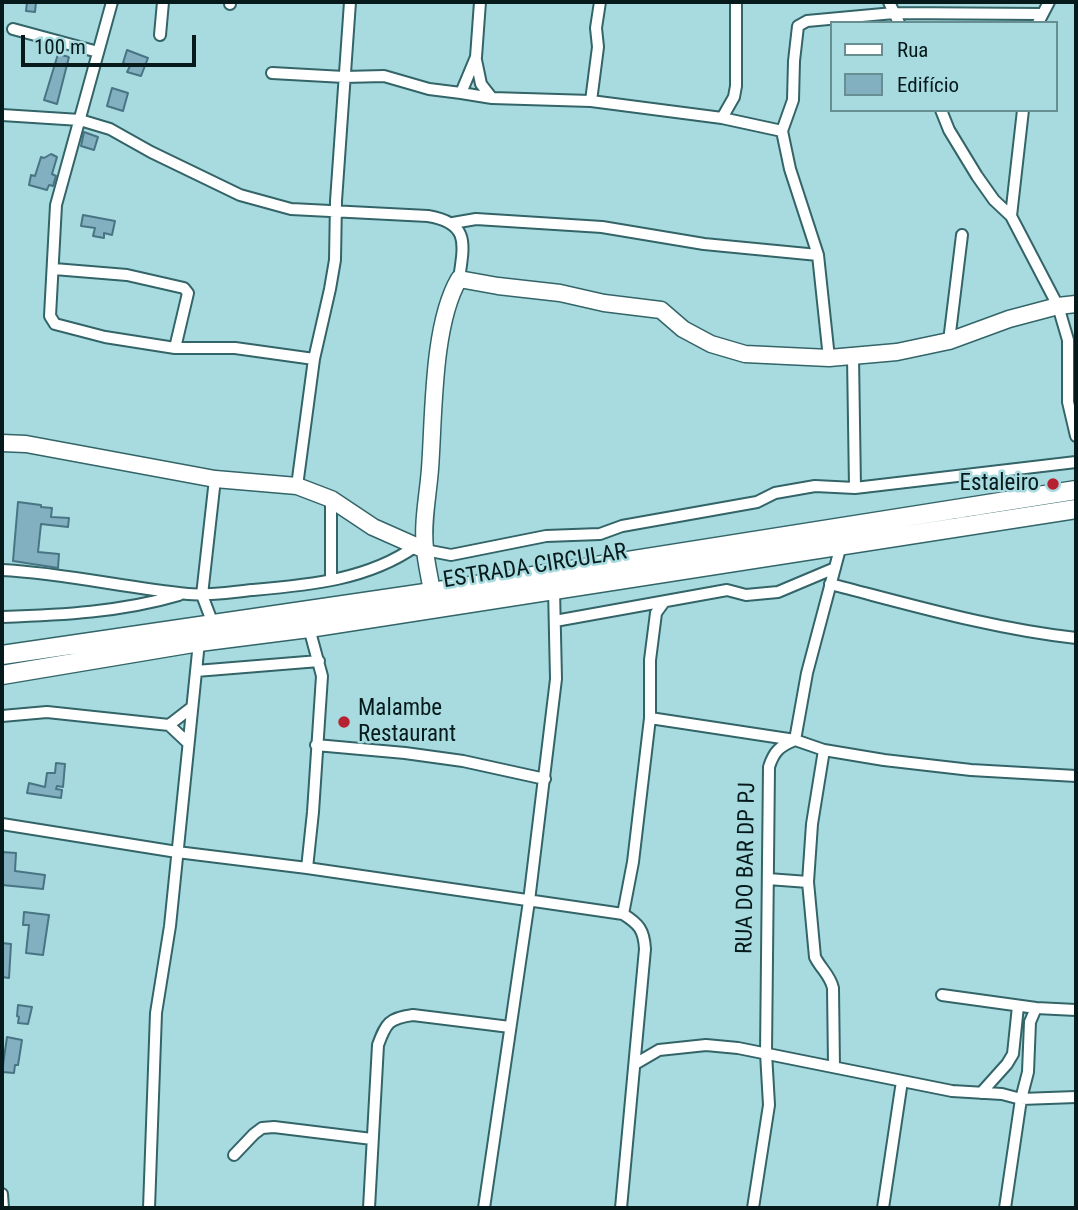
<!DOCTYPE html>
<html>
<head>
<meta charset="utf-8">
<style>
  body { margin:0 }
  #map { position:relative; width:1078px; height:1210px; overflow:hidden; background:#a8dbdf; font-family:"Roboto Condensed",sans-serif }
  canvas { display:block }
  .frame { position:absolute; inset:0; border:4px solid #061a1b; pointer-events:none }
  .legend { position:absolute; left:830px; top:21px; width:228px; height:91px; box-sizing:border-box; background:#a8dbdf; border:2px solid #678e91; margin:0; padding:9px 12px; list-style:none; font-size:21px; color:#061a1b }
  .legend li { display:flex; align-items:center; gap:14px; height:35px }
  .legend b { width:35px; border:2px solid #678e91 }
  .scale { position:absolute; left:21px; top:35px; width:175px; height:32px; box-sizing:border-box; border:4px solid #061a1b; border-top:0; padding-left:9px; font-size:21px; line-height:24px; white-space:nowrap; color:#061a1b; -webkit-text-stroke:5px #a8dbdf; paint-order:stroke }
</style>
</head>
<body>
<div id="map">
<canvas width="1078" height="1210"></canvas>
<div class="frame"></div>
<ul class="legend">
<li><b style="height:9px;background:#fff"></b>Rua</li>
<li><b style="height:19px;background:#83b0c0"></b>Edifício</li>
</ul>
<div class="scale">100 m</div>
</div>
<script>
const g = document.querySelector('canvas').getContext('2d');
g.lineJoin = 'round';
function paint(path, color) {
  g.fillStyle = color;
  g.fill(path, 'evenodd');
}
function trace(path, color, width, dash) {
  g.strokeStyle = color;
  g.lineWidth = width;
  g.lineCap = dash ? 'butt' : 'round';
  g.setLineDash(dash || []);
  g.stroke(path);
}
function drawText(font, color, halo, rows, align = 'center') {
  g.font = font + ' "Roboto Condensed",sans-serif';
  g.lineWidth = 5;
  g.setLineDash([]);
  g.textBaseline = 'middle';
  g.strokeStyle = halo;
  g.fillStyle = color;
  for (const [text, x, y, turn = 0] of rows) {
    g.save();
    g.translate(x, y);
    g.rotate((+turn || 0) * Math.PI / 180);
    g.textAlign = isNaN(turn) ? turn : align;
    if (halo) g.strokeText(text, 0, 0);
    g.fillText(text, 0, 0);
    g.restore();
  }
}
const building = new Path2D(`
  M27,2H36L35,12L26,11Z
  M127,50L148,58L141,76L127,72L130,66L123,63Z
  M58,54L69,57L57,104L44,100Z
  M112,88L128,93L123,111L107,106Z
  M84,132L98,137L94,150L81,146Z
  M51,154L57,157L52,174L56,176L53,186L49,185L47,190L29,185L31,175L35,176L41,157L44,158Z
  M83,215L115,221L112,235L104,233V238L93,236L95,228L81,226Z
  M18,502L41,505V507L52,508L51,517L69,518L68,527L41,524L38,552L59,554L58,568L13,561Z
  M56,763L65,764L63,787L57,786L56,789L62,790L61,798L27,793L29,783L45,787L47,773H55Z
  M2,852L16,853L15,871L45,875L43,889L2,885Z
  M24,912L49,915L43,955L26,953L29,925H23Z
  M2,943L11,944L9,978L2,977Z
  M18,1005L32,1007L28,1024L18,1023L19,1017L17,1016Z
  M7,1037L22,1040L18,1065H15L14,1073L2,1072Z`);
paint(building, '#83b0c0');
trace(building, '#487483', 2);
const street = new Path2D(`
  M112,2L56,205L50,316L55,324L105,337L175,348H235L314,359
  M480,2L476,57L461,93L492,98L591,101L722,118L734,97L736,86V2
  M889,2L899,23
  M230,4V2
  M1038,23L1049,2
  M13,29L98,52
  M160,35L163,2
  M476,60L481,84L492,98
  M272,73L344,77L384,76L429,89L461,93
  M591,101L598,47L596,28L600,2
  M941,110L949,130L977,176L994,200L1011,216L1058,306L1068,340V402L1076,436
  M2,115L80,120L110,129L151,152L240,195L291,209L428,216C470,223 464,244 459,279
  M722,118L782,131
  M1011,216L1023,110
  M453,223L476,219L602,227L704,244L818,255
  M54,269L127,275L184,288L188,293L175,348
  M949,341L962,235
  M853,356L855,488
  M829,358L818,255L790,169L782,131L793,100L794,61L798,26L807,21L894,13L1041,14
  M297,486L314,359L330,289L335,260L336,201L350,2
  M425,550L451,555L546,536L600,534L622,526L757,502L775,493L815,486L855,488L1076,462
  M2,570C64,573 126,588 188,594C209,596 231,592 252,590C309,585 368,580 416,546
  M331,580V499
  M830,584C912,605 993,629 1076,638
  M2,617C62,615 121,612 179,595
  M555,621L727,590L746,595L778,592L835,568
  M213,624L202,595L215,479
  M196,671L319,661
  M2,716L47,712L169,725L187,742
  M650,718L795,740L824,750L884,760L971,770L1076,776
  M169,725L191,708
  M316,745L405,753L463,761L545,779
  M824,750L812,824L808,882L815,957C821,969 830,975 833,988L834,1066
  M2,824L177,852L307,868L623,914C639,924 644,930 645,949L621,1208
  M307,868L313,812L322,676L309,628
  M768,879L808,882
  M623,914L633,862L650,718V660L656,613L664,602
  M942,995L1036,1008L1076,1010
  M635,1064L659,1050L706,1045L738,1048L952,1091L1002,1094L1021,1099L1076,1097
  M981,1093L1007,1064L1013,1054L1018,1006
  M234,1155L254,1134L262,1128L274,1127L372,1139
  M2,1194L3,1208
  M149,1208L156,1013L170,926L199,642
  M369,1208L378,1045C386,1023 389,1018 413,1015L510,1027
  M484,1208L529,901L556,679L554,589
  M753,1208L769,1105L766,1053L769,767C774,751 780,746 795,740L807,673L841,545
  M883,1208L902,1081
  M1005,1208L1021,1099L1028,1072L1030,1022L1036,1008`);
const secondary = new Path2D(`
  M2,443L26,444L215,479L297,486L331,499L373,527L425,550
  M432,592C430,578 426,563 425,549C422,522 428,496 430,469C434,416 432,325 459,279L498,286L560,293L604,303L661,310L683,329L711,344L745,354L829,358L897,352L949,341L1009,319L1058,306L1076,304`);
const primary = new Path2D(`
  M2,655L432,592L1076,490
  M2,675L199,642L309,628L1076,509`);
trace(street, '#336468', 14);
trace(secondary, '#336468', 19);
trace(primary, '#336468', 21);
trace(street, '#fff', 10);
trace(secondary, '#fff', 16);
trace(primary, '#fff', 18);
for (const [x, y, r, color] of [
  [1053,484,7,"#b52332"],
  [344,722,7,"#b52332"]
]) {
  const dot = new Path2D();
  dot.arc(x, y, r, 0, 2 * Math.PI);
  g.fillStyle = color;
  g.fill(dot);
  trace(dot, '#a8dbdf', 2.5);
}
drawText('23px', '#061a1b', '#a8dbdf', [
  ["Estaleiro",1039,484],
  ["Malambe",358,709,"left"],
  ["Restaurant",358,735,"left"]
], 'right');
drawText('23px', '#061a1b', '#a8dbdf', [
  ["ESTRADA CIRCULAR",535,567,-9],
  ["RUA DO BAR DP PJ",747,868,-89]
]);
</script>
</body>
</html>
